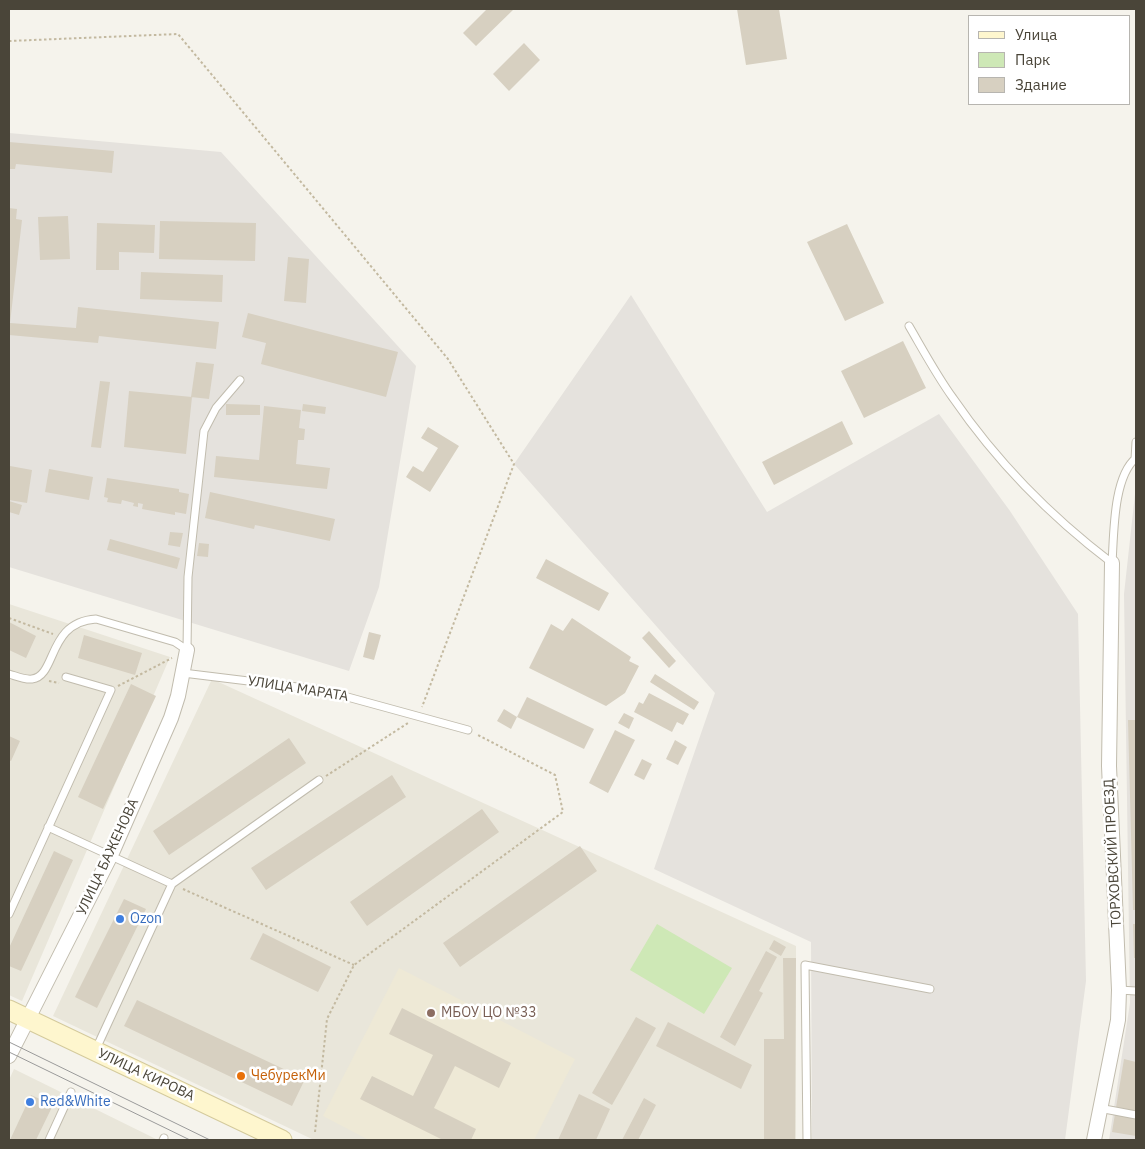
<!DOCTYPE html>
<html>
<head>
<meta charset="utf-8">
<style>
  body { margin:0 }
  #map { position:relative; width:1145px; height:1149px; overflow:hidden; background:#f5f3ec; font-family:"IBM Plex Sans",sans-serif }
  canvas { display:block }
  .frame { position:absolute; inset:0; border:10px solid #4a4539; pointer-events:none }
  .legend { position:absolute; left:968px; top:15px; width:162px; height:90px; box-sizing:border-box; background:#fff; border:1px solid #b7b5b0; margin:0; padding:6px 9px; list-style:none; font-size:15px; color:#4a4539 }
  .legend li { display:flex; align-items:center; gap:10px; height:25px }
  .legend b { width:25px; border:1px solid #b7b5b0 }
</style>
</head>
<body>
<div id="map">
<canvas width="1145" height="1149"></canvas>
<div class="frame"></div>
<ul class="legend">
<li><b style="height:6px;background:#fef6ce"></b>Улица</li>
<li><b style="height:14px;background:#cee8b6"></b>Парк</li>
<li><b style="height:14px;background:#d7d0c1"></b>Здание</li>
</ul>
</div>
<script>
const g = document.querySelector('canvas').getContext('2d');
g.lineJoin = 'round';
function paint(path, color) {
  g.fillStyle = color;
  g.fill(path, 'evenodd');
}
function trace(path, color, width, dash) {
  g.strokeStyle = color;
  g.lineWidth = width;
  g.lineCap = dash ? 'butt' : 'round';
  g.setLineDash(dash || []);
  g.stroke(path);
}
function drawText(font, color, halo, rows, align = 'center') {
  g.font = font + ' "IBM Plex Sans",sans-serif';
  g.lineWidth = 5;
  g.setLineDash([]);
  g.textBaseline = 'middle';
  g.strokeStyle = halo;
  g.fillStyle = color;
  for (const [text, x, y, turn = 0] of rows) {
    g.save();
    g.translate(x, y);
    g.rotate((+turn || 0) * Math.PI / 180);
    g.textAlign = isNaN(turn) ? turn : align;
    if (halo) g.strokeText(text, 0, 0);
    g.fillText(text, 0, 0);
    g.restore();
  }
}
paint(new Path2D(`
  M9,604L170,657L22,1001L9,995Z
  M212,679L796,946V1140H314L53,1016Z
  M14,1069L158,1140H9V1080Z`), '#e9e6da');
paint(new Path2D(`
  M9,133L221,152L416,366L379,587L349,671L9,567Z
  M631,295L767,512L939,414L1010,511L1078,614L1086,981L1065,1140H812L811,942L654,869L715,693L514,464Z
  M1136,485V1140H1109L1130,1003L1124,594Z`), '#e5e2dd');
paint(new Path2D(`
  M399,968L575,1059L534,1140H369L323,1116Z`), '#eee9d6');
paint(new Path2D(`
  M657,924L732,968L704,1014L630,970Z`), '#cee8b6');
paint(new Path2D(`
  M487,9H514L476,46L463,33Z
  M737,9H779L787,59L746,65Z
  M524,43L540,60L509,91L493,74Z
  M9,142L114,151L112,173L16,164L15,169H9Z
  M9,208L17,209L16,219L22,220L10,323L76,328L78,307L219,322L216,349L99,336L98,343L9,335Z
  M68,216L70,259L40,260L38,217Z
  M160,221L256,223L255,261L159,259Z
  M97,223L155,225L154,253L119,252V270H96Z
  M847,224L884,303L845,321L807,242Z
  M288,257L309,259L306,303L284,301Z
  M141,272L223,275L222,302L140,299Z
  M248,313L398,352L386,397L261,364L266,343L242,337Z
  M903,341L926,388L864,418L841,371Z
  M196,362L214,364L209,399L191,397Z
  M100,381L110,382L101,448L91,447Z
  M129,391L192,397L186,454L124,447Z
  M226,404L260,405V415H226Z
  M303,404L326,407L325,414L302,411Z
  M264,406L301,410L299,428L305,429L304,440H298L296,464L330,468L327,489L214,477L216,456L259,460Z
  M842,421L853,444L774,485L762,462Z
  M428,427L459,446L430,492L406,477L413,466L423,472L438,448L421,438Z
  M10,466L32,470L27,503L9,500Z
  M49,469L93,477L89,500L45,492Z
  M107,478L179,489V492L189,494L186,514L175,512V515L142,509L143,504L138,503V507L133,506L134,503L122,500L121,504L107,502L108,498L104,497Z
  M210,492L335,519L330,541L255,525L254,529L205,518Z
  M9,501L22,505L19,515L9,512Z
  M170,532L183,533L180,547L168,545Z
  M110,539L180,558L177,569L107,550Z
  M199,543L209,544L208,557L197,556Z
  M546,559L609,593L599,611L536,578Z
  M572,618L631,657L629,661L639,666L625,693L606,706L529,668L551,624L563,631Z
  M9,622L36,636L26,658L9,650Z
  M649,631L676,661L669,668L642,638Z
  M369,632L381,635L374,660L363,657Z
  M84,635L142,653L135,675L78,658Z
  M655,674L699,702L694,710L650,682Z
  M131,684L156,696L103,809L78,797Z
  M649,693L689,714L683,725L677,722L672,732L634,712L639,702L643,704Z
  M527,697L594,729L584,749L517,717Z
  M504,709L517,717L511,729L497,721Z
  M624,713L634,718L629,729L618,723Z
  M1128,720H1136V910H1133Z
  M615,730L635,740L608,793L589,783Z
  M9,736L20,741L11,761L9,760Z
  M289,738L306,763L169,855L153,831Z
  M675,740L687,747L678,765L666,759Z
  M642,759L652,764L644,780L634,775Z
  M392,775L406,797L266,890L251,868Z
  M482,809L499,832L367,926L350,902Z
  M580,846L597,871L460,967L443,943Z
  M54,851L73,860L21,971L9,966V948Z
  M124,899L146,909L97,1008L75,997Z
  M1133,924H1136V958H1134Z
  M263,933L331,967L318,992L250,959Z
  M774,940L786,947L781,956L769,949Z
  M766,951L777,957L759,991L763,993L735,1046L720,1037Z
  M783,958H796L795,1140H764V1039H784Z
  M137,1000L305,1079L292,1106L124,1026Z
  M402,1008L511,1063L499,1088L455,1066L434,1108L476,1129L471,1140H443L360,1099L372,1076L413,1096L433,1055L389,1034Z
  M636,1017L656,1028L612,1105L592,1093Z
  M668,1022L752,1065L741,1089L656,1046Z
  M1124,1059L1136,1062V1136L1112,1132Z
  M579,1094L610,1109L596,1140H558Z
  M31,1095L53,1105L36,1140H10Z
  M644,1098L656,1105L638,1140H622Z`), '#d7d0c1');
const lane = new Path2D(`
  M909,326C923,350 937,376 953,398C997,462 1050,516 1112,563
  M1135,459L1136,442
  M1112,563C1114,534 1113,477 1136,458
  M183,673L322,690L468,730
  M9,674C16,676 25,680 32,679C57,676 47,622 96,619L175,642L187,650L188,577L204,431L216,408L240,380
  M48,827L172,884
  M9,914L111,690L66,677
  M1119,990L1136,991
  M96,1049L172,884L319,780
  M1099,1108L1136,1115
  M49,1140L71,1092
  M163,1140L164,1138
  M807,1140L805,965L930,989`);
const street = new Path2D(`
  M9,1056L111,855L171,718L178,696L187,650
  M1094,1140L1118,1020L1119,990L1109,766L1112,563`);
const secondary = new Path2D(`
  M9,1010L282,1140`);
trace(lane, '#c1bcae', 9);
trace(street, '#c1bcae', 16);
trace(secondary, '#d4ca9c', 21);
trace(new Path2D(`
  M9,41L178,34L448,359L514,464L422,707
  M9,618L53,634
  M49,681L59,683
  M118,686L172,658
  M326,776L408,723
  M183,889L354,965
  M315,1132L327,1019L354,965L563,812L555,775L476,734`), '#c3b9a0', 2, [2.5, 2.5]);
trace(lane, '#fff', 7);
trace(street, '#fff', 14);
trace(secondary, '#fef6ce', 19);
trace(new Path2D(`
  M9,1042L210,1140
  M9,1052L190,1140`), '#9a9a9a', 1);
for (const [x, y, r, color] of [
  [120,919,5,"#3f7fe0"],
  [431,1013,5,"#8d6e63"],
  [241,1076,5,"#e8710a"],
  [30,1102,5,"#3f7fe0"]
]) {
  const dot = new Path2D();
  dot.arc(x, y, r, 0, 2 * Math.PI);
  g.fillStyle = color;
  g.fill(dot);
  trace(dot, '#fff', 2);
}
drawText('14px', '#4a4539', '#fff', [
  ["УЛИЦА МАРАТА",298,689,9],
  ["ТОРХОВСКИЙ ПРОЕЗД",1113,853,-93],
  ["УЛИЦА БАЖЕНОВА",108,857,-65],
  ["УЛИЦА КИРОВА",146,1075,25]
]);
drawText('14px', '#366cbe', '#fff', [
  ["Ozon",130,919],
  ["Red&White",40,1102]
], 'left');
drawText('14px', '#785e54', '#fff', [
  ["МБОУ ЦО №33",441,1013]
], 'left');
drawText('14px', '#c56008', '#fff', [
  ["ЧебурекМи",251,1076]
], 'left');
</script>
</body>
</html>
